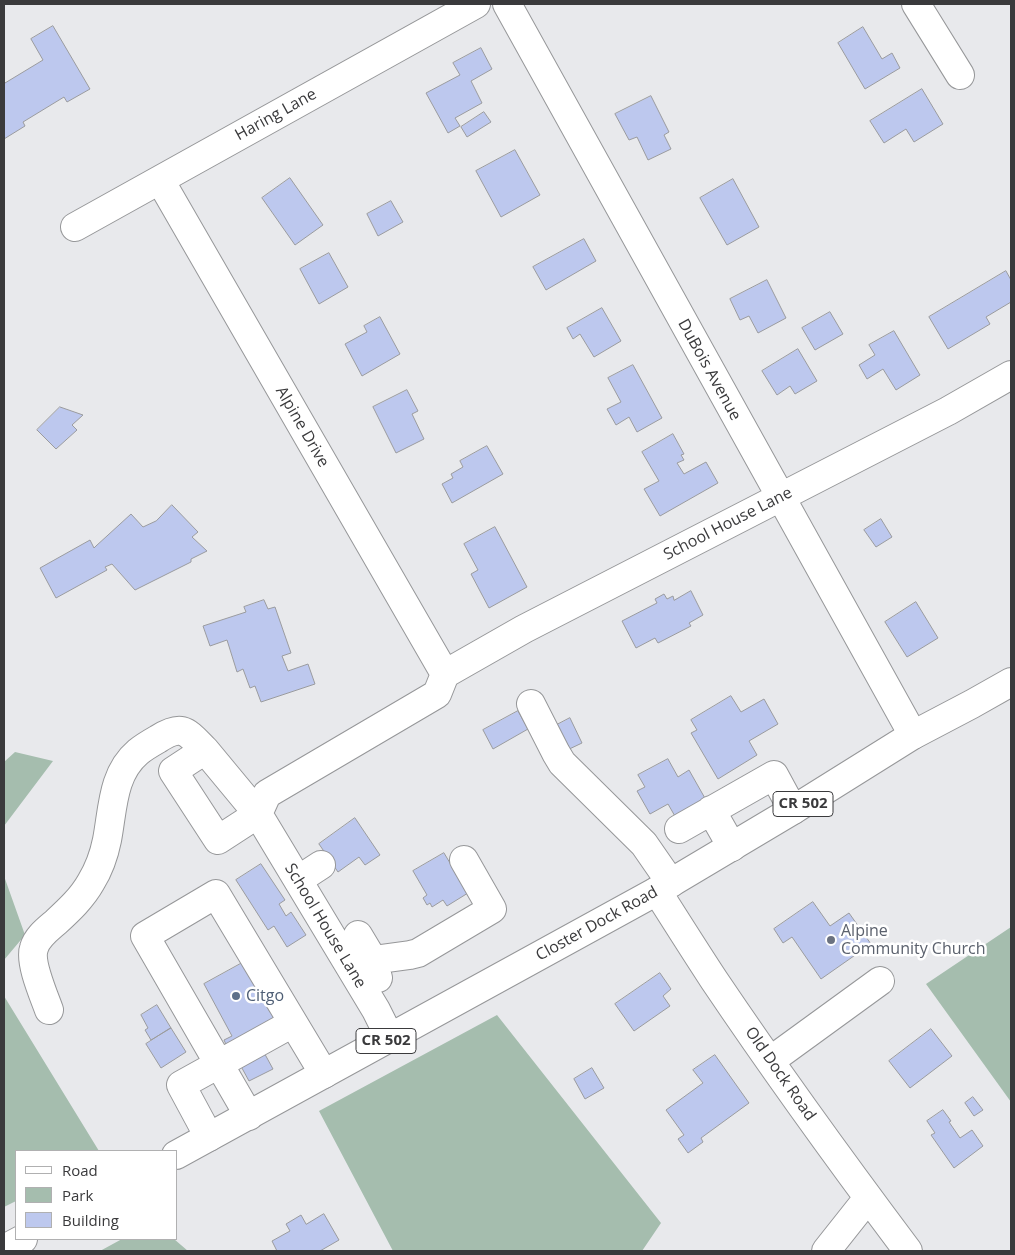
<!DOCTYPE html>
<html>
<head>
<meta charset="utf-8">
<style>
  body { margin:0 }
  #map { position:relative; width:1015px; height:1255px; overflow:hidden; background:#e8e9ec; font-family:"Open Sans",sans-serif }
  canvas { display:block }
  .frame { position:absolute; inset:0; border:5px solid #3a3a3c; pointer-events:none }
  .legend { position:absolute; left:15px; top:1150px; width:162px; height:90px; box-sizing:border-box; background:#fff; border:1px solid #b0b0b1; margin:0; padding:6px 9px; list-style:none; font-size:15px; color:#3a3a3c }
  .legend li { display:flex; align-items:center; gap:10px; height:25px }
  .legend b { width:25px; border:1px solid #b0b0b1 }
</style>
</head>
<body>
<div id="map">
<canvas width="1015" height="1255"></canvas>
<div class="frame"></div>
<ul class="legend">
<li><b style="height:6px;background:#fff"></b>Road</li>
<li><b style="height:14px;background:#a5bdae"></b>Park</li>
<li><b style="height:14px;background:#bdc8ee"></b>Building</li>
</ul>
</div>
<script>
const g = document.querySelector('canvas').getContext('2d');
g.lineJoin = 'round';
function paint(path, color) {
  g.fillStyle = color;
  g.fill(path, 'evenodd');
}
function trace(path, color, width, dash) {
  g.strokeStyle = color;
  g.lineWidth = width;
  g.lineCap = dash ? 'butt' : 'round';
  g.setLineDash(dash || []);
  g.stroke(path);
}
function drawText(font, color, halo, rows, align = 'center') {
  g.font = font + ' "Open Sans",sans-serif';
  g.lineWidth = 5;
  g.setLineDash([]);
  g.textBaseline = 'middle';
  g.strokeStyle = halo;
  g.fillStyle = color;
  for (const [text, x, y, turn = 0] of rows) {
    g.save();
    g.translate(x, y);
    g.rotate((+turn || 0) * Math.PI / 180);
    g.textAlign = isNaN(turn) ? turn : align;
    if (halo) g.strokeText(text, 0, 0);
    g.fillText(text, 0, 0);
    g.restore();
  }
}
paint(new Path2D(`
  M15,752L53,761L4,826V762Z
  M4,876L25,935L4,960Z
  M1011,927V1102L926,984Z
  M4,996L99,1151H16V1201L4,1207Z
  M497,1015L661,1223L642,1251H393L319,1111Z
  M122,1239H174L188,1251H100Z`), '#a5bdae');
const building = new Path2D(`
  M53,26L90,89L67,102L64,97L23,122L25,126L4,139V80L5,83L43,60L31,39Z
  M863,27L882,59L892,53L900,68L865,89L838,43Z
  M481,48L492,69L471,81L482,103L455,118L460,126L448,133L426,93L460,75L453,63Z
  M922,89L943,124L914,142L906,129L884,143L870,121Z
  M651,96L669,132L664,135L671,149L648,160L637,137L629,140L615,114Z
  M484,112L491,122L467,137L461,127Z
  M515,150L540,195L501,217L476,171Z
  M290,178L323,225L295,245L262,198Z
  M733,179L759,227L727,245L700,198Z
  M391,201L403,222L378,236L367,214Z
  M584,239L596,261L546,290L533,267Z
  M329,253L348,287L319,304L300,269Z
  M1006,271L1011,280V302L986,317L990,324L948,349L929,317Z
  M767,280L786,318L758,333L749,316L740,320L730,299Z
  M602,308L621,341L594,357L580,334L573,339L567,328Z
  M830,312L843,334L815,350L802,328Z
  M380,317L400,354L362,376L345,344L367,332L364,326Z
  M894,331L920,375L896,390L883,369L867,379L859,365L875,355L869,345Z
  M798,349L817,381L795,394L790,386L777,395L762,371Z
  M633,365L662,418L637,432L629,417L616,425L607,409L621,402L608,378Z
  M407,390L418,411L412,414L424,439L396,453L373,407Z
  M60,407L83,415L72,425L77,430L56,449L37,430Z
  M673,434L684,454L681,455L684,460L677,463L684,474L706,462L718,483L660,516L644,489L659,481L642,452Z
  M487,446L503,474L452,503L442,484L453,478L451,474L463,467L460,461Z
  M172,505L198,532L192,537L207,551L191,559V562L135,590L112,564L105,567L107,570L56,598L40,568L90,540L94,548L96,546L131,514L143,527L156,521Z
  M881,519L892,537L876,547L864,530Z
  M495,527L527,587L489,608L471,574L478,570L464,544Z
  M691,591L703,615L689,623L691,626L658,643L655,638L636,648L622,621L657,603L655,599L664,594L667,599L673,596L674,600Z
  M264,600L268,609L275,607L291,653L282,656L288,671L308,664L315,684L261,702L255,686L250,688L243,669L237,672L227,640L210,646L203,626L246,612L244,607Z
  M916,602L938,638L907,657L885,622Z
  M731,696L741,712L764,699L778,724L749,741L757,755L718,779L691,733L697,730L691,720Z
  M518,711L528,729L493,749L483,730Z
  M570,718L582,743L563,752L551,728Z
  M668,759L678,777L689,770L706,800L676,818L668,804L650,814L637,791L645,787L638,775Z
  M355,818L380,855L365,865L359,857L338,872L319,844Z
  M444,853L468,893L447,906L443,900L432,907L430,903L427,905L423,898L427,895L413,871Z
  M261,864L285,900L279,904L286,916L291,912L306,935L287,947L274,926L268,930L236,880Z
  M813,902L830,926L849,913L871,944L821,979L792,937L783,943L774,929Z
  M244,962L270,1012L279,1008L285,1018L228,1049L224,1040L232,1036L204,984Z
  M660,973L671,989L663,996L670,1006L634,1031L615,1004Z
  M157,1005L171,1028L151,1040L145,1030L148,1028L141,1015Z
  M171,1028L186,1052L161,1068L146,1044Z
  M931,1029L952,1056L910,1088L889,1061Z
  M261,1047L273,1069L249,1081L237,1059Z
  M715,1055L749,1103L701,1138L703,1142L688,1153L678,1139L684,1135L666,1110L703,1083L693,1070Z
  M592,1068L604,1088L585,1099L574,1079Z
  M973,1097L983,1110L974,1116L965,1103Z
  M943,1110L951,1121L949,1122L960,1138L972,1130L983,1146L954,1168L931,1135L935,1133L927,1121Z
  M324,1214L339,1240L320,1251H277L272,1241L290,1231L286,1224L301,1215L306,1224Z`);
paint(building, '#bdc8ee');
trace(building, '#9a9b9e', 1);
const minor = new Path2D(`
  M507,4L913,735
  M916,4L960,75
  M160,180L445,674
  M75,227L476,4
  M445,674L524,629L948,411L1011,375
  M531,704L556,753L562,763L644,844L671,883
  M711,810L732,847
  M679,829L774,775L793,810
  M298,880L321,865
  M657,891C676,921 695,951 714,980C776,1072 842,1163 908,1251
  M358,935L373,960L378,978
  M373,960L410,955L418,953L492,909L464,860
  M49,1010C44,996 29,962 34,948C37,937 48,929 56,922C69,910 82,898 91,882C99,869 104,855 107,840C113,809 112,774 138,752C144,747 151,743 158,739C183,723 187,732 205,750
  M390,1038L376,1010L258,814L205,750L173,771L218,840L258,814L267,794L437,694L445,674
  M770,1061L880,981
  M249,1116L145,936L216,894L324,1074
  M209,1137L181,1085L293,1023
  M826,1251L868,1198`);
const major = new Path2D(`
  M176,1155L657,891L793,810L913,735L972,704L1011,682
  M4,1249L23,1239`);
trace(minor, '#969799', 30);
trace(major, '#969799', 30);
trace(minor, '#fff', 28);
trace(major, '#fff', 28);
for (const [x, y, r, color] of [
  [831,940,5,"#6b7280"],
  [236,996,5,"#5c6f8a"]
]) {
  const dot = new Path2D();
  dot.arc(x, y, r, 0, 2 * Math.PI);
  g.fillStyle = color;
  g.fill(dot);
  trace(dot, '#fff', 2);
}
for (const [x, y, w] of [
  [803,804,60],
  [386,1041,60]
]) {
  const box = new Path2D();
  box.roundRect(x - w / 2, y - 12.5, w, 25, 4);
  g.fillStyle = '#fff';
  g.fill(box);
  trace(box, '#3a3a3c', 1);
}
drawText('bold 15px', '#3a3a3c', null, [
  ["CR 502",803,804],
  ["CR 502",386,1041]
]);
drawText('16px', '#3a3a3c', '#fff', [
  ["Haring Lane",276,115,-29],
  ["DuBois Avenue",709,370,61],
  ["Alpine Drive",302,427,60],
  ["School House Lane",728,524,-27],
  ["Closter Dock Road",597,924,-29],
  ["School House Lane",325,926,59],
  ["Old Dock Road",780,1074,55]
]);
drawText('16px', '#5b616d', '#fff', [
  ["Alpine",841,931],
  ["Community Church",841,949]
], 'left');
drawText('16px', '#4e5e75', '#fff', [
  ["Citgo",246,996]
], 'left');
</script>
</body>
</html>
